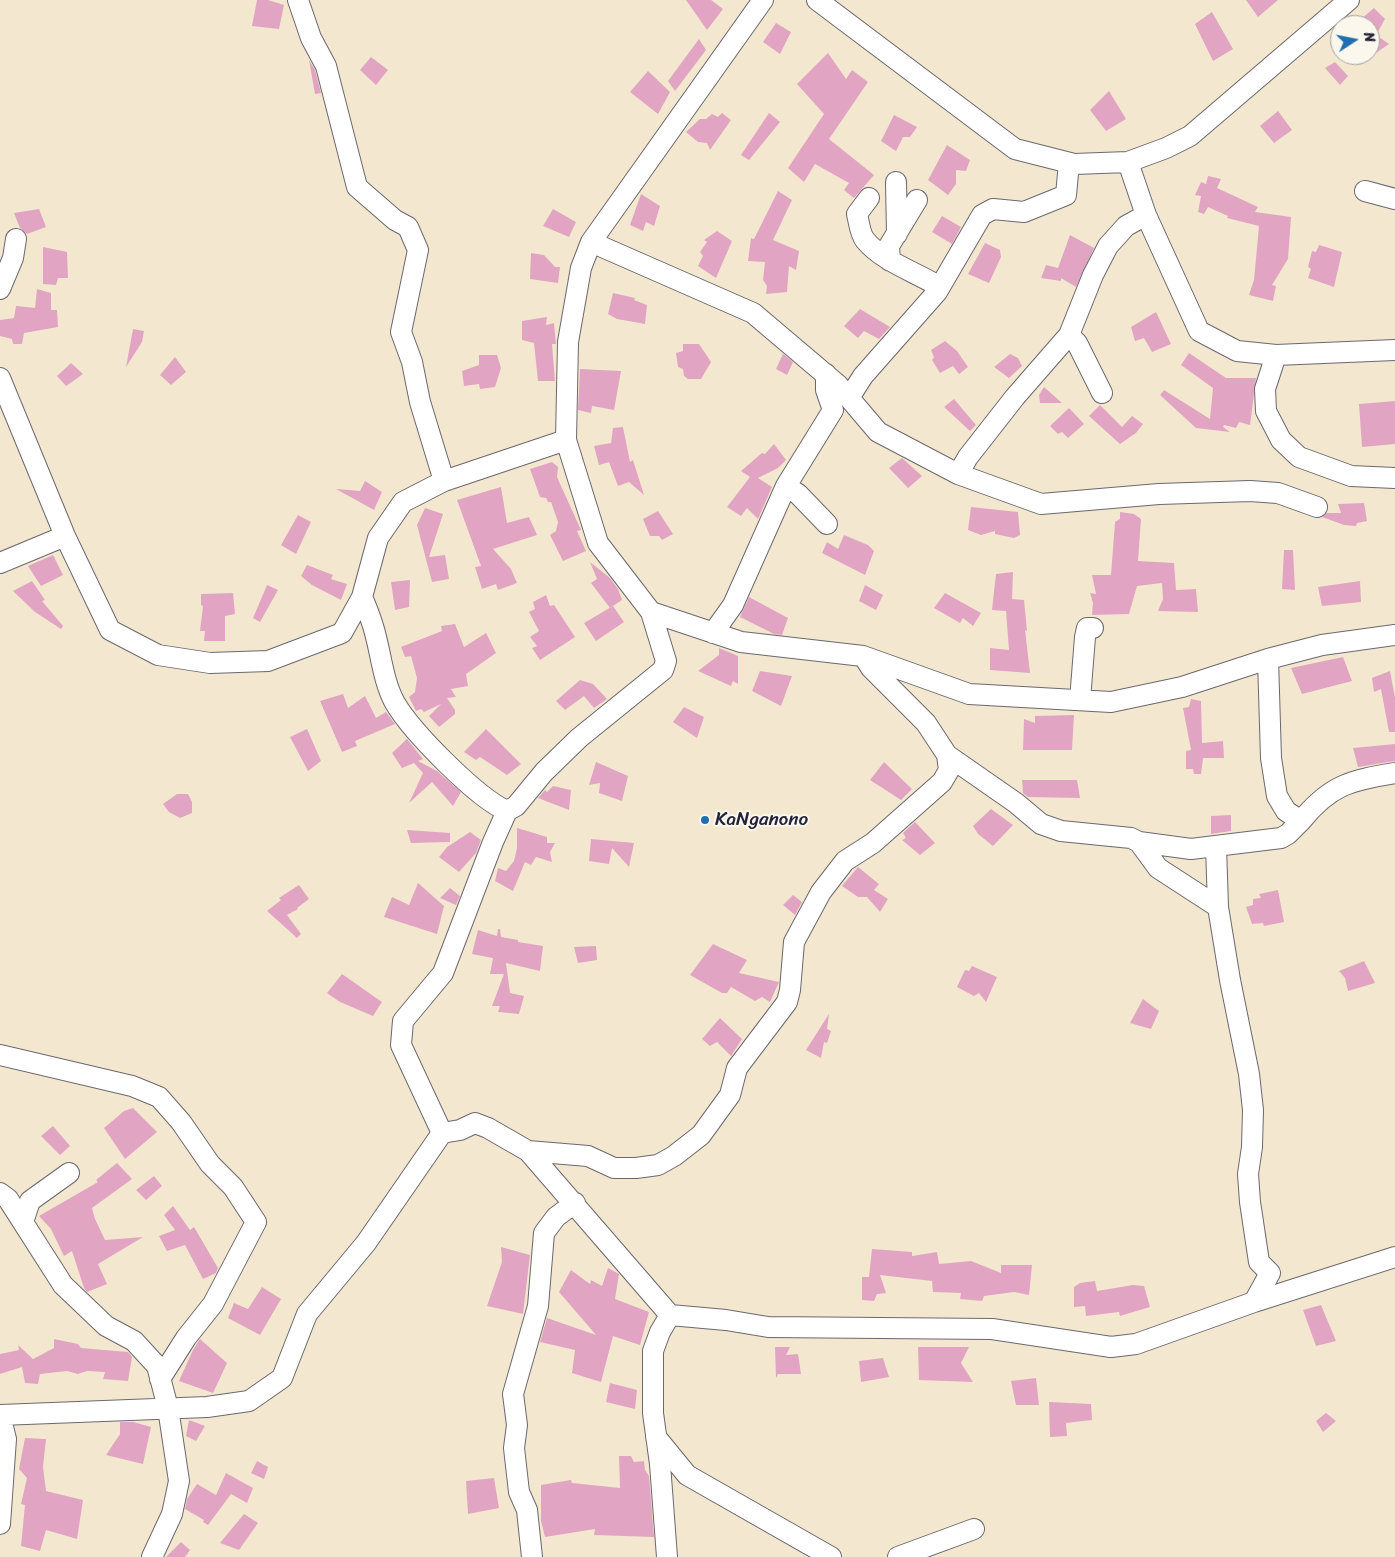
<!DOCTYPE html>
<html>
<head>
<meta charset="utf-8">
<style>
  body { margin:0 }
  #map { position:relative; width:1395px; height:1557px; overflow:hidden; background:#f3e8cf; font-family:Sriracha,sans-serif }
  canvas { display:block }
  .north { position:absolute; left:1330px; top:15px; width:50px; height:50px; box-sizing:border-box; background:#fbf7ec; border:1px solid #a4a2a5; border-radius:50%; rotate:79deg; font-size:14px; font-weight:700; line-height:20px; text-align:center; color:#22223b }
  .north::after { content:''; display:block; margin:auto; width:18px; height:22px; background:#1f6fb2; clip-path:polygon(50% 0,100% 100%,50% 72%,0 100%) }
</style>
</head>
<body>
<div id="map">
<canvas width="1395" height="1557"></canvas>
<div class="north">N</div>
</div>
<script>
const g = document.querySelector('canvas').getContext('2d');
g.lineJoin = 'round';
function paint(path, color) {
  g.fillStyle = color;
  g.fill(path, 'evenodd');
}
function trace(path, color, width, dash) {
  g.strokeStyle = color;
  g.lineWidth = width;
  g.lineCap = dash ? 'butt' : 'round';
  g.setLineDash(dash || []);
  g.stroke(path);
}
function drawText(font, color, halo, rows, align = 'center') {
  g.font = font + ' Sriracha,sans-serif';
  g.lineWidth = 4;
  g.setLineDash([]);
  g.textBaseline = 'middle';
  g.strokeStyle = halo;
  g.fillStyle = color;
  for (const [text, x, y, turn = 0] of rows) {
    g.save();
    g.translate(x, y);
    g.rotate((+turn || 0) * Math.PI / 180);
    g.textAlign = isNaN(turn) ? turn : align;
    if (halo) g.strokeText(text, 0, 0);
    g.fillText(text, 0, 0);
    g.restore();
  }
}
paint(new Path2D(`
  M257,0H268L284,5L279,29L252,26Z
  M686,0H711L723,9L707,30Z
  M1246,0H1278L1258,17Z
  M1374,8L1385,19L1376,35L1389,44L1370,57V25H1354Z
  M1212,12L1233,49L1213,61L1195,24Z
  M776,23L791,32L780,54L763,42Z
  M699,39L706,50L675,91L668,81Z
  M828,53L846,79L852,70L868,82L829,139L874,175L854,198L844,190L849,183L815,164L804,182L788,168L824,114L797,84Z
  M371,57L388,70L376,85L360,70Z
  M309,60L315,70L321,93L315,94Z
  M1335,62L1348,76L1340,85L1325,68Z
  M648,71L670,92L658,114L630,92Z
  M1109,91L1126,119L1106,131L1090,110Z
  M1278,111L1292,130L1274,143L1260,126Z
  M722,113L731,120L710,150L707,143L698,142L686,132L700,119H706L712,114L718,117Z
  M769,113L780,122L749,160L741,155Z
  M894,115L917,127L910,137H903L896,151L881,141Z
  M947,145L970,160L966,171L956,170V184L948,195L928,180Z
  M1208,176L1221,179L1217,188L1258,207L1255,212L1291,217L1288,259L1272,285L1276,286L1273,301L1249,295L1254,280L1259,226L1227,218L1228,216L1208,207L1204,214L1198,212L1201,196L1195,195L1201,182L1206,184Z
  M778,191L792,200L773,240L799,251L796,270L789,266L787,292L766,294L767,286L763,280L765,262L748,261L751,238L754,239Z
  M641,194L660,206L654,226L646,222L643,231L630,225Z
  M39,209L46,227L27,234L20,228L14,213Z
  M553,209L576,222L569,237L543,226Z
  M942,216L961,227L952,244L932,232Z
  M717,231L732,241L716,278L698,266L703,256L700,252L707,242L704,240Z
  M1070,235L1094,248L1076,287L1061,278V281L1041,278L1046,265L1058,268Z
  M985,243L1000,250L1001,257L989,283L968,274Z
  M1319,245L1342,252L1334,287L1308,278L1311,269L1308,267L1312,251L1316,252Z
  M43,247L67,252L68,278H58L56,285L43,284Z
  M531,253L544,255L555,267H560L558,283L530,279Z
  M37,289L51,293V310H57L58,327L24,333L22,344H13L12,339L0,336V320L14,318L16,306L35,308Z
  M613,293L635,298L634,300L647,305L645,324L617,319L608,314Z
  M860,309L890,327L879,339L864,331L858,338L844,326Z
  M1156,312L1171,344L1152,352L1144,338L1135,341L1131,327Z
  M547,317L546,325L554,323L556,344H552L555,381H538L534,343L522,340V321Z
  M133,329L144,331L142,342L126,367Z
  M945,341L957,351L968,367L959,374L953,366L940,373L932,360L934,357L931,350Z
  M683,344H699L711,362L701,379H688L684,376L683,369L678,367L676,353L683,351Z
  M1189,353L1226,378H1256L1250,425L1239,422L1236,428L1224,425L1223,427L1230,432L1196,428L1160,395L1164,390L1210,419L1213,388L1181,365Z
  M783,354L793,362L787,375L776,369Z
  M1010,354L1018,358L1022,366L1009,378L994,367Z
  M479,355H497L501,368L495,387L480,389L479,384L464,386L462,371L479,365Z
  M175,357L186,372L171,385L160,375Z
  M71,363L83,374L66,386L57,376Z
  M580,369L621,371L614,410L592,406L591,413L578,410Z
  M1044,387L1062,403H1040L1039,395Z
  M954,399L976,425L970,431L944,407Z
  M1395,401V444L1362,447L1359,404Z
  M1100,405L1122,427L1132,416L1143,424L1136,433L1120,444L1089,416Z
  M1069,408L1084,424L1068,438L1062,432L1058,434L1050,426Z
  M623,427L630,462L633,460L644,495L629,482L618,486L609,462L599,465L594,446L611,443L613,428Z
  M774,444L786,460L778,468L758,478L772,487L758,519L747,508L741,516L727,507L750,477L741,471L762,453L765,454Z
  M902,458L922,476L908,488L889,468Z
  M552,462L558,467L557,477L581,530L577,531L586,551L563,561L550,535L556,531L558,522L551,502H548L546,498L540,497L530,469Z
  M365,481L382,492L374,510L336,489L360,491Z
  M501,487L507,523L529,517L537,535L493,549L511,569L517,583L498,590L496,584L482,589L475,567L481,566L457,500Z
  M1364,503L1367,521L1357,523L1356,526L1344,525L1322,517L1327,513H1341L1338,504Z
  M971,507L1018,512L1020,535L1014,538L995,534V531L981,535L968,530Z
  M425,508L443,514L429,557L445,555L449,579L432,582L417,525Z
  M658,511L673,534L662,540L659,536H650L643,519Z
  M1120,512L1134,514L1141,519L1138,561L1174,563L1176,590L1196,589L1198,612L1158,611L1163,599L1162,583L1137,586L1129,614L1092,615L1093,603L1090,593L1096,594L1092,575H1111L1115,522L1120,519Z
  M298,515L311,522L296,554L281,545Z
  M844,535L868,545L874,551L865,575L822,553L827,542L838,549Z
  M1284,550H1293L1295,590L1282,589Z
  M53,555L63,575L41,586L28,566Z
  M590,562L610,578L618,589L622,600L610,608L591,583L597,579Z
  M307,565L333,575L331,579L347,584L341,600L312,585L301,576Z
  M1013,572L1012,599L1024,600L1027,631L1025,630L1030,673L990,670V648L1009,650L1006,611L992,610L996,574Z
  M410,580L409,607L395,610L391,582Z
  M32,581L45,600L42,601L63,626L61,629L35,612L13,591Z
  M1360,581L1361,602L1322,606L1318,587Z
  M267,585L278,590L260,622L253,618Z
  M865,585L883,595L876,610L859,601Z
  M233,593L235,614L225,616V641H204L205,631H200L203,606L201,605V594Z
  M945,593L981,613L973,626L963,618L960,623L934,608Z
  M546,595L550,606L554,605L575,637L540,660L532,648L537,646L530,637L539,631L529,612L535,609L533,602Z
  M749,597L788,618L782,635L774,634L740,617Z
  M613,606L624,622L596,641L584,623Z
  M455,624L464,647L486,633L496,653L466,674L468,686L451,689L456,697L447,698L455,710V714L439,727L429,716L441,704L424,712L421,709L416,711L409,697L415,692L417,678L411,656L405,657L401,647L442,631L441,626Z
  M719,648L738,656V684L733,681L731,686L698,671L719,655Z
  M1343,657L1352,681L1302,694L1291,668Z
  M760,671L792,676L781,706L752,691Z
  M1390,671L1395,698V732H1389L1381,689L1374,692L1372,678Z
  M580,680L593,684L607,699L594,708L584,696L565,710L556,701Z
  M343,694L348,708L365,696L376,718L386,712L395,724L355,741L357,746L342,752L320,701Z
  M1191,699L1201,701L1202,743L1223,741L1224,758H1203L1201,774H1194L1193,769H1186V751L1191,750L1183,708L1189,707Z
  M684,707L704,717L697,738L673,722Z
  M1074,715L1072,750H1023L1024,719L1035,723V716Z
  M307,729L321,761L308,771L290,737Z
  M486,729L521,764L507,775L480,757L476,760L464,752Z
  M407,739L423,759L418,761L437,771L461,792L453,806L432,782L409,803L423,773L414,763L402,768L392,753Z
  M1395,744V761L1358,767L1353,748Z
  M596,762L628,776L622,801L599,793L600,783L589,785Z
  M884,762L912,789L901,800L870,780Z
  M1022,780H1077L1080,798L1028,797L1023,793Z
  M553,786L571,790L569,810L538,798L545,790L547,792Z
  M177,794H188L192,802V813L180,818L169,812L163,804Z
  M991,809L1013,825L993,846L978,834L973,826Z
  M1231,815V831L1211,834V816Z
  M915,822L935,843L920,855L902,840L906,838L903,833Z
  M517,828L547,837V843H555L550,852L552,862L536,857L531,865L525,862L513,891L495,881L498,868L506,871L514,861L517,848Z
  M407,830L450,833V842L411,843Z
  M470,832L481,840L476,853L459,872L439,857L447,847Z
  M591,839L634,843L629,867L612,848L609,864L589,861Z
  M858,867L879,884L874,890L888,899L880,912L867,897H858L842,886Z
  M418,883L444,906L437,934L384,917L392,897L409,905Z
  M299,885L309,899L297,908L298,909L287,915L301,934L297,938L267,911L281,900L279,898Z
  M450,888L460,896L456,905L440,898Z
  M1278,890L1284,922L1264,926L1263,923L1252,924L1246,907L1253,905V899L1261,898L1259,894Z
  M793,895L802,902L795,915L783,905Z
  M498,929H500L501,937L518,940V942L543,946L540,971L506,963L510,993L524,996L519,1014L498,1012L500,1006H492L504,974H490L493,958L472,954L478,930L497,936Z
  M713,944L747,960L739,973L779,982L770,1002L762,997L755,1001L731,987L727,993H722L690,975Z
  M596,946L597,960L578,963L574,947Z
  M1364,961L1375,983L1348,991L1345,978L1339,971Z
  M972,966L997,977L986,1002L979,993L974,996L957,987L965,970L969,971Z
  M342,974L382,1002L373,1016L340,1002L327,993Z
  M1143,999L1159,1011L1151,1029L1130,1023Z
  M829,1014L827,1029L831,1031L827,1043L824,1042L821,1058L806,1050Z
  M720,1018L742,1039L731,1056L717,1042L710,1046L702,1039Z
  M133,1108L157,1132L125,1159L104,1128L124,1111Z
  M53,1126L70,1146L60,1155L41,1136Z
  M117,1163L132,1179L92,1208L95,1219L105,1240L143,1237L98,1264L107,1284L87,1292L84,1288L72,1251L64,1256L51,1229L39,1216L98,1182L96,1180Z
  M154,1176L162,1186L146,1200L136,1190Z
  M173,1206L190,1230L194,1227L218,1268L216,1273L203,1279L185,1245L167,1251L159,1236L175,1230L164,1215Z
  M501,1247L530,1255L523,1314L487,1306L502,1262Z
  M872,1249L912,1252V1256L937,1252L939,1264L971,1261L1001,1273V1265H1032L1029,1295L1014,1292L984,1296L982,1301L960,1299L961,1293L933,1292L932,1281L880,1275L886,1293L877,1294L874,1301L862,1300V1277H869Z
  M608,1268L619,1274L615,1299L649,1312L640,1345L613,1336L601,1382L572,1373L575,1350L540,1342L547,1318L596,1335L559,1292L571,1270L590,1284L591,1280L602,1286Z
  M1095,1281L1097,1291L1133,1285L1144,1286L1150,1307L1120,1316L1119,1312L1086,1316L1085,1306L1074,1307V1287L1080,1283Z
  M262,1287L281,1299L260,1335L228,1318L234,1303L248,1309Z
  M1321,1305L1336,1341L1316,1346L1303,1310Z
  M54,1339L78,1344L81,1348L128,1352L132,1357L128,1381L103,1379L105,1372L87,1371L78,1374L67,1371L40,1374L38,1384L25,1383L22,1367L0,1374V1354L19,1350L18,1345L33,1359L54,1348Z
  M200,1339L227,1363L213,1393L179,1381L193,1350Z
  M775,1347H790L786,1355L798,1354L801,1374H778L776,1378Z
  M918,1347H969L961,1363L973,1382L919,1380Z
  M883,1358L889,1377L861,1382L859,1361Z
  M1036,1378L1039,1405H1016L1011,1381Z
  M610,1383L637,1390L635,1409L606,1402Z
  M1049,1402L1091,1404L1092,1420L1066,1423L1067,1436L1050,1437Z
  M1326,1413L1336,1421L1323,1432L1316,1421Z
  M189,1420L205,1426L196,1441L186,1436Z
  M120,1422H133L151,1427L143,1464L106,1455L120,1434Z
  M25,1438L46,1439L43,1467L46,1491L83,1500L77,1539L46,1530L40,1551L21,1546L25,1505L21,1504L27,1478L19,1469Z
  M619,1456H631L634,1462L644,1461L645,1470L649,1476L654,1537L594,1535L595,1529L545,1537L541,1521V1485L571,1480L572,1483L620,1488Z
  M257,1461L268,1467L264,1479L251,1473Z
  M226,1473L253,1488L247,1503L231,1494L208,1525L203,1522L204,1520L185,1509L187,1499L197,1484L216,1495Z
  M494,1478L499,1508L468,1514L466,1481Z
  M244,1514L258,1523L239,1550L220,1543Z
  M181,1542L190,1550L185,1557H166Z`), '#e1a5c3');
const minor = new Path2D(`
  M298,0L311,38L326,66L357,187L395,220L408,227L418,250L401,332L412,362L420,402L444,481
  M763,0L591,242L581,268L568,342L566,440L598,543L651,612L741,642L863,656L969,694L1111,702L1182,687L1268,659L1322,645L1395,635
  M817,0L1015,149L1074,164L1128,162L1166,148L1190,136L1349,0
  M1128,162L1146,215L1199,331L1237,351L1276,355L1395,350
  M896,182L897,234
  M1365,191L1395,199
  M869,198L857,214C859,222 860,234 865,240C883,262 916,272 940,287
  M591,242L753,313L838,385L878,432L958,474L1041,504L1159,494L1250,491L1278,493L1317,507
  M890,261L889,246L917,200
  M0,289L13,258L16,239
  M1069,335L1077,343L1102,393
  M1276,355L1265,389L1266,411L1281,440L1299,457L1351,476L1395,478
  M0,378L65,536L110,630L158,655L210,663L268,661L342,633L362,597L378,538L403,502L444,481L566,440
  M849,398L863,376L937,292L982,215L993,209L1024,212L1066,195L1069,163
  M958,474L968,457L1015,397L1069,335L1093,275L1108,246L1126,226L1146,215
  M786,486L798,494L827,524
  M0,563L65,536
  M362,597C366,606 370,616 373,626C381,651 382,679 395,703C412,732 477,798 507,811L516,806L544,772L579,738L663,670L666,661L651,612
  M713,633L733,605L786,486L833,410L826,390V374
  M864,657L871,668L926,723L947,755L1016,803L1041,824L1061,831L1131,838L1139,842L1158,868L1218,907L1230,980L1249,1074L1253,1110L1252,1147L1248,1174L1250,1202L1259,1262L1270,1273L1254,1302
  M1080,700L1085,637L1087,628H1093
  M1301,821C1330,785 1351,780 1395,773
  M1139,842L1191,849L1281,838L1288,834L1301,821L1286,811L1277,796L1271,758L1268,659
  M1216,846L1218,907
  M0,1055L132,1086L159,1097L181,1122L210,1164L233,1187L256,1222L213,1304L186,1338L160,1379
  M442,1133L401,1045L403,1021L443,973L493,842L507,811
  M528,1151L588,1156L614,1168H636L658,1165L674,1156L701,1135L730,1095L737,1068L787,1002L790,990L794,942L821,892L845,861L873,843L942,782L949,770L947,755
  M0,1193L8,1199L63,1285L106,1326L134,1341L157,1366L168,1408L179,1481L172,1514L152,1557
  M23,1222L30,1201L69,1173
  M0,1415L207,1407L249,1401L282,1378L307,1314L366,1243L442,1133L460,1130L475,1123L488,1128L528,1151L670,1315L726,1320L768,1327L992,1329L1111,1347L1136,1344L1254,1302L1395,1257
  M0,1415L6,1439L0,1524
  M656,1437L687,1475L831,1557
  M532,1557L527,1510L519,1492L514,1448L517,1425L513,1394L538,1306L544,1233L556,1217L575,1203
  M667,1557L660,1464L653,1413V1351L660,1332L670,1315
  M898,1557L974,1529`);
trace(minor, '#6b676f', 22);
trace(minor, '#fff', 20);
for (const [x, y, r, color] of [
  [705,820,5,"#1f6fb2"]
]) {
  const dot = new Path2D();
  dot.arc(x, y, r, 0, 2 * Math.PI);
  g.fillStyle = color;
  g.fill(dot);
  trace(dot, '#fbf7ec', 2);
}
drawText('19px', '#22223b', '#fbf7ec', [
  ["KaNganono",715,820]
], 'left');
</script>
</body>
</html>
